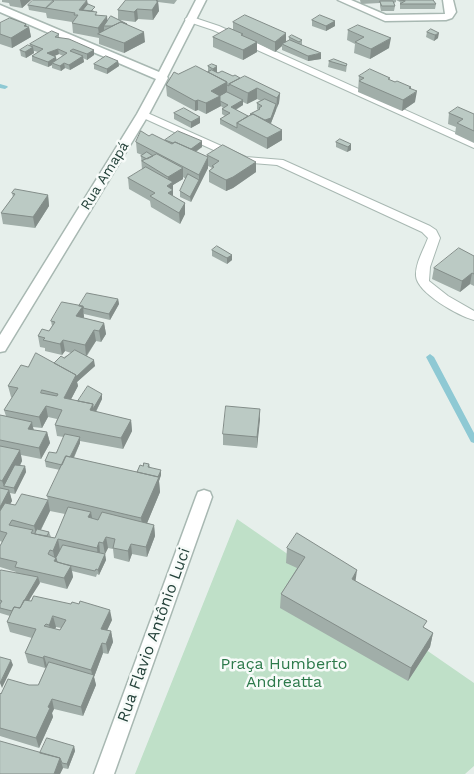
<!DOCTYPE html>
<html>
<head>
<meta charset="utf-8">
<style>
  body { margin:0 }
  canvas { display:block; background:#e6efeb }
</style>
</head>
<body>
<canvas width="474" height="774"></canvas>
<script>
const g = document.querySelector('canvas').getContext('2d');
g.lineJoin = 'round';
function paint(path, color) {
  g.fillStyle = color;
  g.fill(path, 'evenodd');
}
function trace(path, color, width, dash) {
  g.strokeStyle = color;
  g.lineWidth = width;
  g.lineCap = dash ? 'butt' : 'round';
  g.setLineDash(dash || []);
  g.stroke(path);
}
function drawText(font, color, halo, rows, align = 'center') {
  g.font = font + ' "Work Sans",sans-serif';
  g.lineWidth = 5;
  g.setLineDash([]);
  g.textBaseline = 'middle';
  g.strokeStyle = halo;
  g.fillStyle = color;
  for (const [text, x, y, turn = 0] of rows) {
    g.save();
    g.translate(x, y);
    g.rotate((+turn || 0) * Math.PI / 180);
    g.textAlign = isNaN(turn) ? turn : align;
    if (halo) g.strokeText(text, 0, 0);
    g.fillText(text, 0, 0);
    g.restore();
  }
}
paint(new Path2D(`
  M237,519L474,683V766L465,774H135Z`), '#bfe0c8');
paint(new Path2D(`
  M0,84L7,86L8,87L5,89L0,88Z
  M430,354L434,357L474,433V443L471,442L426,357Z`), '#8ec9d4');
const lane = new Path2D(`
  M189,16L219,26L474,141V148L213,30L186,21L185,19Z
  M143,111L246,157L283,160L430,226L436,230L440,238L430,267L429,281L448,296L474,311V320C459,316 417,293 416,276C415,264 424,249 428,238L422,232L277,165L240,162L139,116V112Z`);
const street = new Path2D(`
  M196,0H206L167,77L168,78L149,114L5,351L0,352V335L137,114L156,79L0,12V5L159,72Z
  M338,0H351L386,15L445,14L443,0H453L456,12L452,18L446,20L385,21Z
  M204,490L210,492L212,497L114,774H94L196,497L198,492Z`);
trace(lane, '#a8b8b2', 2);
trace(street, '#a8b8b2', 3);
paint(lane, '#fff');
paint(street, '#fff');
paint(new Path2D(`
  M0,0H31L22,8L10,6L9,3L2,2V0Z
  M126,0H177L174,4L158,2L159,11L153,20L138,19L135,22L120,20L127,24L145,42L124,53L99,44V38L73,33L72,22L47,18L46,13L29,10L28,5L88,4L97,15L108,21L118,19V10Z
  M360,0H396V2L394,3L395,6L394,11H381L380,6V3L361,4Z
  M396,0H433L436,4L435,9H400V2Z
  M312,20L335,21V26L326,31L312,26Z
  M233,22L286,42L289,41V37L302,40V45L321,59L308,61L282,50V46L275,52L257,43V52L243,60L213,47V37L233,30Z
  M0,23L26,24L27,27H29L31,37L12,48L0,44Z
  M431,29L438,38L434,41L426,37L427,32Z
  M348,30L389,48L370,59L354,53L355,44L347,40Z
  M59,34V38L94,50V55L87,60L83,58L84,62L70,70L65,68L61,71L52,68V65L48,67L32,61V56L38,52L34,51V53L26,58L21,56L20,50L30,46V44ZM59,54L63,56L56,60V57L54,56Z
  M118,61L119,66L107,74L94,69V64Z
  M329,61L347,64L346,72L328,67Z
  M208,66H217V72H216L218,73L240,78L280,93L279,103L271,123L282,140L267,149L220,124V119L225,116L222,114V109L223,108L221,106L206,114L198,110L195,111L167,96L166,85L178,74L208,72ZM257,99L261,101L257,103V109L258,110L250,114V115L248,116L236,110L243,105V102L247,104Z
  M359,76L390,80L411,87V89L415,102L402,111L358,92Z
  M174,113L200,123L191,128L174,119Z
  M449,113L474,114V143L455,134L456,127L448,124Z
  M149,136L165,141V140L202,141V147L196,152L207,157V155L256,172L233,188L226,191L209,182V171L212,168L208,166V168L191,202L180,197V191L186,179L183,177V179L173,185V196L185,203V214L180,224L151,207L150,201L129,189L128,178L142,170L141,156L142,155L137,153L136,142Z
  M340,139L351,150L347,152L336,147V142Z
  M12,193L48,195L49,206L35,228L3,224L1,213L13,197Z
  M212,250L232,255V260L227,264L212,256Z
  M474,256V286L470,284L460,292L432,279L434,268Z
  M118,299L119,304L110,320L84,314L83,312L84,318L104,323L106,334L101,342L96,341L87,356L95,366L77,382L78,386L71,399L78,401L102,394V399L96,412L131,420L132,431L123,449L80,441V443L74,458L137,472L143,466L149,464L150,467L161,475L159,481L160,492L147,523L154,525L155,536L147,557L132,554L129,562L114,558L113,549L108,548L105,554L106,560L99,575L97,574L96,577L72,571L73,577L67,589L39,582L29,601L112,620L107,630L111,631L113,642L108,654L103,653L94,677L96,685L83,716L54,709L52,713L53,717L39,748L0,736V693L1,694L29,685H38L47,666L45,668L28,663L25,653L32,638L10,632L7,622L10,616L0,613V572L16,573V572L0,567V546L2,542L0,541V415L6,416L4,410L12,398L11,397L8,386L28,367L54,363L71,353L65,351L62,355L45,351V348L40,347L38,336L49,331L52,326L51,321L79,306ZM48,417L57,419L55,425L57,436L64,437L56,453L45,461L46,467L60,470L47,496L48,500L15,505L10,504L12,501L10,493L15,494L26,472L25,466H20L22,461L21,455L41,459L50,443L47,432L34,430L33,427L42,428ZM50,511L65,514L55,538L51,537L49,532L41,530ZM56,627L61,628L60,630L55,629Z
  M260,409L257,448L223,445V434Z
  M287,548L356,581L425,628L433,633L430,647L408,681L280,608L281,594L297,568L286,563Z
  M74,746L75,751L68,769L63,768L60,774H0L40,753Z`), '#a1aea9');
paint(new Path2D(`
  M20,0H31L22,8Z
  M87,0L89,9L87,12L79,10Z
  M157,0L158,1L159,11L153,20L152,10Z
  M137,9L138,19L135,22L134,12Z
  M107,16L108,26H104V31L99,34L98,28Z
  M335,21V26L326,31V26Z
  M26,24L27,28L29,27L31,37L12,48L11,38Z
  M144,32L145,42L124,53V43Z
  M286,33V43L282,44V46L275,52V42Z
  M439,33L438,38L434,41L435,35Z
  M391,38L389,48L370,59L371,49Z
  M257,42V52L243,60V50Z
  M33,47L34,53L26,58L25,52Z
  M58,49L59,54L48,59L47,53Z
  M94,50V55L87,60V54Z
  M321,53V59L308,61V56Z
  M83,56L84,62L70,70L69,65Z
  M56,57L57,62L52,63V65L48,67V62Z
  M118,61L119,66L107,74V69Z
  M64,63L65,68L61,71L60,66Z
  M217,66V72L213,74V69Z
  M227,82V93L220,96L221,106L206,114V103L211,91Z
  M411,87L410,96L417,91L415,102L402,111L403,100L409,88Z
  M257,88V99L247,104L248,93Z
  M280,93L279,103L276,109L277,98Z
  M198,100V110L195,111V101Z
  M243,100V105L231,112V107Z
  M276,104V110L271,123L263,122Z
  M200,117V123L191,128V122Z
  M282,130V140L267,149V138Z
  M202,141V147L189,156L188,151Z
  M351,144V150L347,152L348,147Z
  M208,157V168L191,202L190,197L199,180V175Z
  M256,162V172L233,188L226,191V180Z
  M183,168V179L173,185V201L169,204L167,186L169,185L168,177Z
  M48,195L49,206L35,228L33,217Z
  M185,203V214L180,224L179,213Z
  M232,255V260L227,264V258Z
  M472,273L470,284L460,292L462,281Z
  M118,299L119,304L110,320L109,314Z
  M83,306L84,317L78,327L76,316Z
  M104,323L106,334L101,342L99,331Z
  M94,330L96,341L86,356L85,345Z
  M63,340L65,351L62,355L60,344Z
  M94,360L95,366L77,382L78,386L66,409L64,398L76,375Z
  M102,394V399L94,415L90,410L93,404Z
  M46,406L48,417L42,428L39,417Z
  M260,409V420L257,448V437Z
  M131,420L132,431L123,449L121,438Z
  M32,422L34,433L28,429Z
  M47,432L50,443L41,459L39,448Z
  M80,437V443L67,472L66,466Z
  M20,450L22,461L8,487L4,486L2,481Z
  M25,466L26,472L15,494L14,488Z
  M161,470V475L159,481L160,492L143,533L141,518Z
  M9,490L12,501L0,522V507Z
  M48,500L50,511L37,537L34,526Z
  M91,512L93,523L88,517Z
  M154,525L155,536L147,557L146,547Z
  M106,537L108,548L105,554L103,543Z
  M58,539L60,550L56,558L59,568L54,561L55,560L53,551Z
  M99,542L100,553L98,558L97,548Z
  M131,544L132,554L129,562L128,551Z
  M105,554L106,560L99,575L98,570Z
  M71,566L73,577L67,589L64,578Z
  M357,570L355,585L352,579Z
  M38,577L40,583L24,608L21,606Z
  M110,610L112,620L103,639L101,629Z
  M53,616L56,627L52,635L49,625Z
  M111,631L113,642L108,654L106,644Z
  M433,633L430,647L408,681L411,668Z
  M102,643L103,653L94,677L96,685L83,716L81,707L93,678L91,670Z
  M44,656L47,666L45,668L43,658Z
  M11,660L13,665L2,688L0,683Z
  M52,699L54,709L52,713L53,717L39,748L36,738L48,707Z
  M74,746L75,751L68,769L67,764Z
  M60,758L63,768L60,774H54Z`), '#838d89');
const building = new Path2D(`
  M33,0H52L54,1L46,8L28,5Z
  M54,0H87L79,10L97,12L95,15L107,16L98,28L72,23L78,15H74L75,13L46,8Z
  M126,0H157L156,1H158L152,10L137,9L134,12L118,10Z
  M400,0H433L436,4H400L405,1Z
  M380,1H393L395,6H382Z
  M88,4L95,7L91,11L83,10Z
  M245,15L286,33L275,42L233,22Z
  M320,15L335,21L326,26L312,20Z
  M111,16L127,24L121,22L112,26H104Z
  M10,18L26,24L24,26L29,27L11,38L0,34V23Z
  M121,22L144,32L124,43L98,34Z
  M358,25L391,38L371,49L355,42L364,37L348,30Z
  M229,28L243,34L241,35L257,42L243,50L213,37Z
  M431,29L439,33L435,35L427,32Z
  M52,31L59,34L55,37L69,39L94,50L87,54L73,49L70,51L83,56L69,65L64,63L60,66L52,63L67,53L58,49L47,53L56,57L48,62L32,56L43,49L30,44Z
  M292,35L302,40L299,42L289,37Z
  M290,40L321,53L308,56L282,44Z
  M28,45L33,47L25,52L20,50Z
  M106,56L118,61L107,69L94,64Z
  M334,59L347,64L346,66L329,61Z
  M212,64L217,66L213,69L208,66Z
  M196,66L227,82L211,91L220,96L206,103L198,100L195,101L166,85L174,72L178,74Z
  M370,69L390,78L388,79L395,82L397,81L411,87L409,88L417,91L403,100L359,81L364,78L359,76Z
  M212,70L218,73L222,71L233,76L235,75L240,78L229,84V86L227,85V82L208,72Z
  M245,76L280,93L277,98L257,88L248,93L229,84Z
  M227,92L243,100L231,107L248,116L237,123V128L220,119L230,113L222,109L228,105L220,101V96Z
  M265,99L276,104L271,118L265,120L253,114L251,115L250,114L260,109L259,108L262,106L257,103Z
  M458,107L474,114V131L457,123L463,119L449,113Z
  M184,108L200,117L191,122L174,113Z
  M253,114L282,130L267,138L237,123Z
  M141,131L149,136L152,134L172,144L175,142L208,157L199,175L136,142Z
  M178,131L202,141L191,149L175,142L173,143L165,140Z
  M340,139L351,144L348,147L336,142Z
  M223,145L256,162L233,177L226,180L209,171L214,167L212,166L219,161L207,155Z
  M147,152L153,156L147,159L141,156Z
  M157,154L183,168L168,177L142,161Z
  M146,167L173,182L167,186L173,190L168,193L185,203L179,213L150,196L155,193L128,178Z
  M188,174L199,180L190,197L180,191Z
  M15,189L48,195L33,217L1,213L15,194L12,193Z
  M217,246L232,255L227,258L212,250Z
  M459,248L474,256V274L472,273L462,281L434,268Z
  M87,293L118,299L109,314L83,308L84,307L79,306Z
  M62,302L83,306L76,316L104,323L99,331L94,330L85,345L63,340L60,344L43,340L45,338L38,336L42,329L49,331L55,322L51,321Z
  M75,350L94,360L76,377V375L54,363L61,356L64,358Z
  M36,353L76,375L64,398L93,404L90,410L131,420L121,438L55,425L62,410L46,406L39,417L4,410L18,388L8,386L21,365L28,367ZM42,390L58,394L57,396L41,393Z
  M88,386L102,394L93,409V404L78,401Z
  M226,406L260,409L257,437L223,434Z
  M0,415L32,422L28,429L47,432L39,448L0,440Z
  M65,434L80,437L70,457L66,456L62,465L45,461L49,452L56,453Z
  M0,446L20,450L2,481L0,480Z
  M66,456L159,477L141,518L47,496Z
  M144,463L149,464L148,467L161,470L158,477L137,472L140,465L143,466Z
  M15,465L25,466L14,488L4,486Z
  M0,488L9,490L0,507Z
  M22,494L48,500L34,526L12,520L9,525L33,530L31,533L44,536L55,538L68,507L91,512L88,517L98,520L102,512L154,525L146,547L131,544L128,551L113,548L115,539L106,537L103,543L99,542L97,548L58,539L53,551L50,550L48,554L56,558L54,561L71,566L64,578L15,567L17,562L0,558V546L7,533L0,531V511L5,503L15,505Z
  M37,529L49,532L47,536L35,534Z
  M297,533L357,570L352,579L427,621L423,627L433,633L411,668L281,594L305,557L287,548Z
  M63,545L105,554L98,570L96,569L95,571L64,564L57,562L56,558Z
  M1,570L38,577L20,608L14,607L12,611L0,608V604L2,601L0,600V572Z
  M34,596L71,604L72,602L79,604L80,601L110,610L101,629L111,631L106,644L102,643L91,670L44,656L43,658L25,653L36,629L7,622L14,607L20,608L24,600L31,601ZM53,616L66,620L60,630L44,626L46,624L49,625Z
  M0,657L11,660L0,683Z
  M49,662L94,675L81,707L52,699L48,707L50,708L36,738L0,728V693L1,694L8,679L29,685H38Z
  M47,738L74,746L67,764L62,763L60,758L40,753Z
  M0,741L60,758L54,774H0Z`);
paint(building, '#bbcac4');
trace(building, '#838d89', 1);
drawText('14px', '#24423a', '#f7fbf9', [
  ["Rua Amapá",105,176,-58]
]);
drawText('16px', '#24423a', '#f7fbf9', [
  ["Rua Flavio Antônio Luci",154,635,-70]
]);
drawText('16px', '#2d7a4b', '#f7fbf9', [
  ["Praça Humberto",284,664],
  ["Andreatta",284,682]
]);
</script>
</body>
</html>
